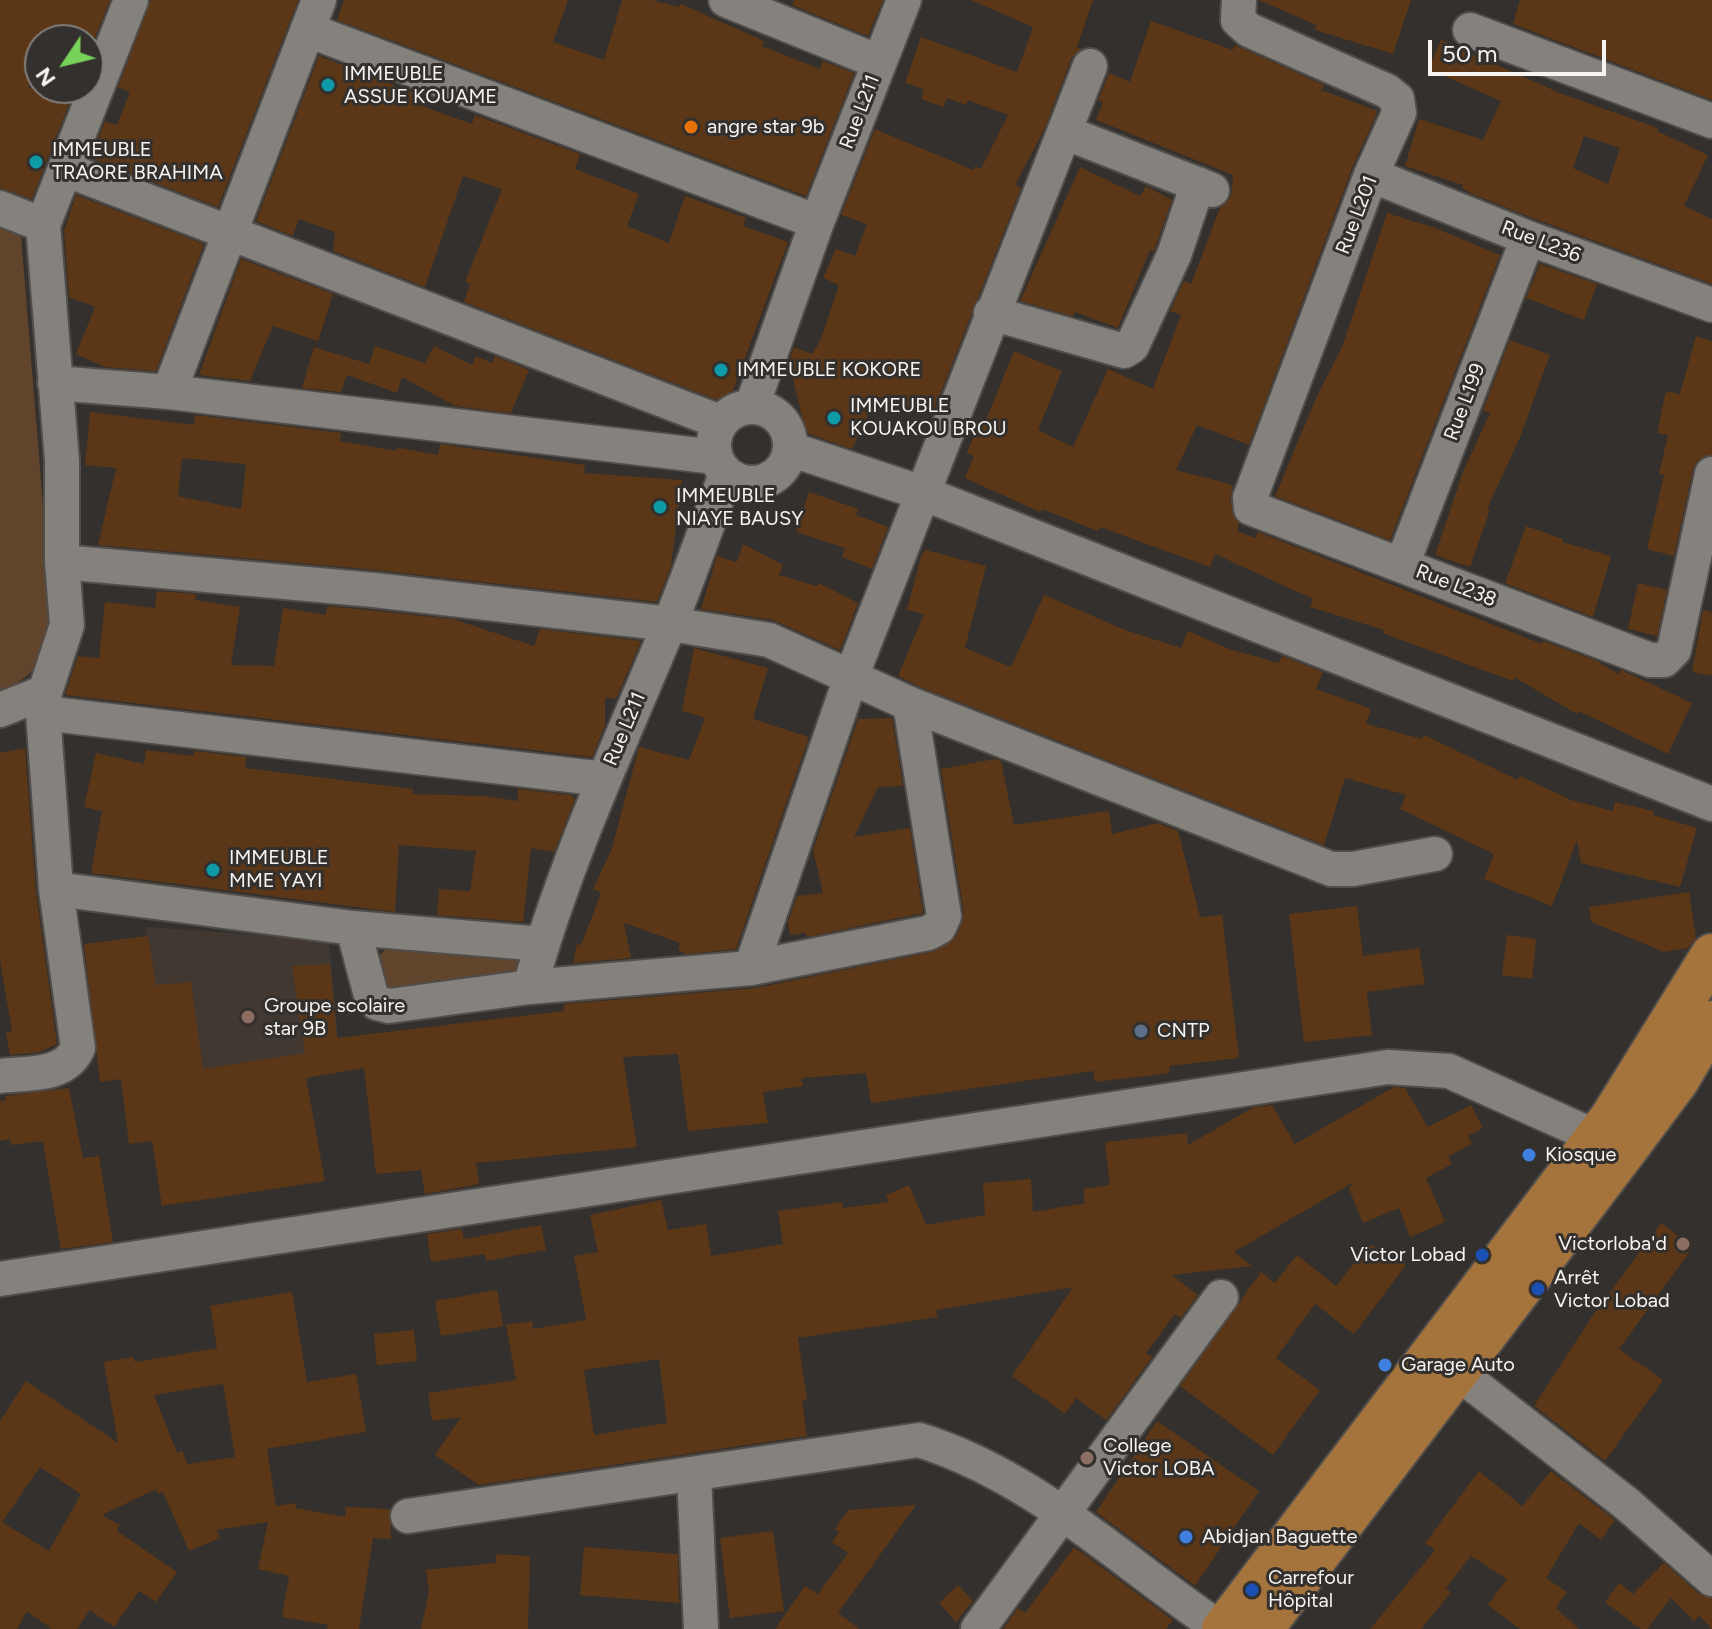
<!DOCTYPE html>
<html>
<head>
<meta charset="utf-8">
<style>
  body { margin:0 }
  #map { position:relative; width:1712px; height:1629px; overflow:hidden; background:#33302d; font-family:Figtree,sans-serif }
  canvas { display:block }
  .north { position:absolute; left:24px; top:24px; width:80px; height:80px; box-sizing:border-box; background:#33302d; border:2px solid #817e7b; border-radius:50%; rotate:235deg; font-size:22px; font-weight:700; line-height:32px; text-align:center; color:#f6f3f1 }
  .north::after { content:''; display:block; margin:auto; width:28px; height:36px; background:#77d259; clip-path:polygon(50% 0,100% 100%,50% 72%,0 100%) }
  .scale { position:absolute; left:1428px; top:40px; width:178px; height:36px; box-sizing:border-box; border:4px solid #f6f3f1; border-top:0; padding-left:10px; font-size:24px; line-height:28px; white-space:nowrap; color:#f6f3f1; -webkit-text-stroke:6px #33302d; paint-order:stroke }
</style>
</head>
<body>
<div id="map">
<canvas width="1712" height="1629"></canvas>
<div class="north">N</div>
<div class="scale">50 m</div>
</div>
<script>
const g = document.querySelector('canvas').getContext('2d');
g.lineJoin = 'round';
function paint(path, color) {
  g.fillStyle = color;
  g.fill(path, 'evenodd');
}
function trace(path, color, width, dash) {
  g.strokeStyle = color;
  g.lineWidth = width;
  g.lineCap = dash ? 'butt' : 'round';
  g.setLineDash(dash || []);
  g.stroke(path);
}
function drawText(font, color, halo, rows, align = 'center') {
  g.font = font + ' Figtree,sans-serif';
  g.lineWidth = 6;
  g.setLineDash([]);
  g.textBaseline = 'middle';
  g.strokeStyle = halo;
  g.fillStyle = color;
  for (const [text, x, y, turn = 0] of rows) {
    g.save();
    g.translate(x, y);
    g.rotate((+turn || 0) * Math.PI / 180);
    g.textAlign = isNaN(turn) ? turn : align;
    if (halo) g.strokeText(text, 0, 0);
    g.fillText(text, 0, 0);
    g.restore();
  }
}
paint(new Path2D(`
  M145,927L329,940L341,1072L174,1102Z`), '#413831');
paint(new Path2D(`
  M0,227L21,235L53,628C39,663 37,676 0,691Z
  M389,945L530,950L520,981L387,1001L376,960Z`), '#60442c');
paint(new Path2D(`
  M0,0H110L88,55V40H40V61L28,88H75L32,199L0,188Z
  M151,0H298L218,207L91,158L105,121L117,125L130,92L118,87Z
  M344,0H568L553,42L604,60L622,0H652L679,7L681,4L764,41L762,46L820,69L823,61L854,73L806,196L337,20Z
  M794,0H883L868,36L792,5Z
  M971,0H1093L1077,47L1081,49L1071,59L1044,130L1015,185L1021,188L932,415L876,396L852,449L806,433L789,363L794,347L812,354L821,339L839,285L823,278L836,249L855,256L867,224L841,215L875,129L973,170L975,166L981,169L1008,115L968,100L966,105L947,98L943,107L921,99L924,89L905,83L921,37L1017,72L1033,27Z
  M1259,0H1411L1393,54L1315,30L1316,25Z
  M1520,0H1712V100L1513,24Z
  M1151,21L1233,50L1235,45L1324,85L1321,90L1378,111L1352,168L1249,445L1197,425L1176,470L1233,485L1230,500L1239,523L1237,531L1255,538L1258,532L1542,644L1543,641L1597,661L1619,674L1621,670L1630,674L1692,703L1668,754L1579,711L1577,714L1514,677L1513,681L1382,633L1384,630L1310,607L1313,599L1215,554L1210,567L1100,527L1098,531L1042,509L1040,512L965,478L974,456L967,453L978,426L983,427L1014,351L1062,371L1038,430L1073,447L1108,369L1153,389L1181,315L1170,311L1184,281L1191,284L1220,208L1231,197L1233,175L1096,120L1103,102L1098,100L1109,73L1130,82Z
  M1441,40L1562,94L1658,128L1657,131L1708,155L1684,206L1712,219V284L1535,219L1470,193L1462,188L1463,185L1405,166L1419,119L1483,140L1501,101L1428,69ZM1584,136L1620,148L1608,184L1573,168Z
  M319,56L420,95L416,104L472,124L475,115L580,154L575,169L639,194L627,226L669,243L685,196L746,218L743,226L788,242L728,404L464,302L470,284L465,282L502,189L463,176L425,287L333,251L335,232L299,219L293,236L256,221Z
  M1080,167L1140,196L1146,186L1172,200L1155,248L1154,251L1150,250L1118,328L1075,312L1073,316L1020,301Z
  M76,195L204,244L156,371L105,367L76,354L95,307L69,297L64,231Z
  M1387,213L1435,228L1500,255L1390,540L1275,496L1318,394L1342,347Z
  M241,259L333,294L318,341L273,326L250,381L199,375Z
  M1540,264L1597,284L1584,320L1526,298Z
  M1696,336L1712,341V455L1698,460L1693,469L1674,556L1647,549L1664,475L1659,474L1668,435L1657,433L1666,391L1680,394Z
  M1510,340L1550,355L1520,437L1487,509L1490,510L1470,567L1435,555L1463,472L1490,413L1483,410Z
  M375,346L425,363L434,346L472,365L476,356L492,363L495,356L529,370L511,413L455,406L402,377L397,393L347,375L341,392L302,388L314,347L369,364Z
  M90,412L194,425L195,415L341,433L340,441L396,451V447L438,455L440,444L585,465L584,473L682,480L671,566L657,602L376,570L98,545L116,468L85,465ZM182,458L246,464L241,509L178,496Z
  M809,492L858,509L856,515L888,527L872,569L842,557L845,548L796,532Z
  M1526,526L1563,539L1562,542L1611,556L1593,617L1505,583Z
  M743,544L783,565L779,575L817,586L819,583L858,603L840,650L773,620L701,609L717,556L737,562Z
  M926,550L986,566L965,648L1011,667L1044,595L1125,630L1181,648L1188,631L1232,650L1279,663L1282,656L1323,672L1316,689L1371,709L1366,724L1422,739L1424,735L1518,780L1520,776L1571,800L1613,811L1615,802L1654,811L1653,815L1697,828L1680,887L1581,863L1577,840L1552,906L1484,879L1494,854L1400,809L1406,795L1345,778L1324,845L918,686L898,676L924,614L907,610L921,556Z
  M1638,583L1667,590L1657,636L1628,629Z
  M157,591L196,594L195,600L240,607L231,665L274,666L283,608L326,615L327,606L453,619L534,646L540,629L641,641L616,699L605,697V725L592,757L65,695L78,656L99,658L105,602L155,608Z
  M1703,610L1712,612V676L1692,672Z
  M694,648L768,668L753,719L809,737L736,949L686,954L678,950L680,943L624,923L631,958L573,963L577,944L581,945L601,893L593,889L611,851L639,747L689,760L705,718L682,711Z
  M892,718L903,786L878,787L854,837L910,828L923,913L807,937L806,933L790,935L788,922L797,896L823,893L813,850L858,719Z
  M25,748L36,892L57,1044L40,1052L10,1055L6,1032L12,1031L0,961V753Z
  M146,750L193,756L194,751L246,757L245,768L413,789V794L484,796L518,801V789L571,795L575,799L554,852L531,848L523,922L437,915L439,889L470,891L476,851L399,845L395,912L91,873L102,811L84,807L96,753L144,764Z
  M995,759L1001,761L1014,825L1109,811L1112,834L1158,823L1178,831L1200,917L1222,915L1239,1058L1169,1066L1170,1073L1095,1082L1093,1071L871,1103L866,1073L801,1078L803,1086L763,1092L768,1123L688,1131L678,1054L623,1057L637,1147L476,1163L479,1184L425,1194L421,1170L376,1174L364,1068L306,1078L325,1181L162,1206L152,1141L129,1144L121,1079L100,1082L84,944L148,936L156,985L191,982L203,1069L305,1053L292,966L330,964L337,1038L563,1011L565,1004L755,988L932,952L957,936L964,914L941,769Z
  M1689,892L1696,938L1688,948L1664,952L1591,922L1589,907Z
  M1357,906L1363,956L1419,948L1425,984L1367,992L1372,1035L1304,1042L1289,914Z
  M1507,935L1536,939L1532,979L1502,975Z
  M1394,1087L1405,1088L1428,1127L1471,1105L1483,1128L1468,1136L1472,1144L1448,1156L1452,1164L1426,1178L1445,1222L1410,1237L1399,1208L1363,1223L1349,1189L1354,1182L1234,1252L1252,1266L1172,1275L1198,1295L1181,1318L1175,1314L1146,1353L1152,1357L1106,1420L1076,1398L1065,1414L1012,1376L1073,1287L936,1310L938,1317L798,1338L807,1400L802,1401L807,1436L479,1485L435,1455L461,1417L432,1421L428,1393L516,1380L506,1325L532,1321L533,1329L586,1320L574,1256L598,1252L590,1215L661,1200L668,1230L706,1224L711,1256L783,1244L778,1211L842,1202L843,1208L889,1202L886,1195L909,1185L926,1225L985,1215L983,1183L1031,1179L1033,1212L1085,1203L1083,1189L1110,1185L1105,1142L1187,1133L1188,1145L1252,1108L1272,1105L1295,1144ZM659,1359L667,1423L594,1435L584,1370Z
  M69,1088L83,1158L99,1156L113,1242L61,1249L43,1141L11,1145V1139L0,1141V1101L6,1100L5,1096Z
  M1661,1223L1693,1247L1619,1349L1663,1380L1605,1461L1534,1406L1591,1318Z
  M541,1225L546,1250L486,1261L485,1254L431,1262L427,1234L462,1229L464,1239Z
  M1369,1245L1405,1257V1266L1354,1334L1315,1304L1276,1358L1320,1390L1273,1455L1180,1386L1261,1272L1275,1283L1297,1255L1336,1286Z
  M497,1290L503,1326L441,1336L435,1301Z
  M292,1292L307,1382L356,1374L366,1432L267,1449L276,1506L295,1503L296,1508L345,1517L346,1507L390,1509L391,1539L373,1538L359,1629H327L328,1625L282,1617L289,1576L258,1569L268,1522L217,1530L220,1538L189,1551L163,1492L158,1494L156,1489L102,1515L120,1525L117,1531L177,1572L156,1602L139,1591L114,1627L90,1610L77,1629H52L27,1611L17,1629H0V1421L26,1381L118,1443L104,1362L134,1357L135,1362L217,1348L210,1306ZM223,1384L235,1457L188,1464L182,1451L177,1453L154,1395ZM40,1467L81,1494L49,1551L2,1522Z
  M414,1330L417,1361L377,1365L374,1334Z
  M1157,1421L1259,1491L1195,1586L1096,1512Z
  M1479,1471L1522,1506L1551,1471L1615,1520L1601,1540L1579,1523L1546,1578L1567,1592L1556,1608L1579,1629H1520L1488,1605L1507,1579L1471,1556L1446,1588L1451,1592L1421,1629H1370L1435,1550L1425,1543Z
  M916,1505L838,1613L860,1629H775L805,1586L818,1594L848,1553L832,1542L839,1532L835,1529L848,1510Z
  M773,1531L784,1611L730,1618L720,1538Z
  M584,1547L678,1554L679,1603L580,1595Z
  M1074,1547L1173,1620L1166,1629H1003L1018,1608L1025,1613Z
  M496,1554L530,1556L528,1629H421L429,1591L426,1570L496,1563Z
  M1664,1563L1699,1594L1712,1598V1629L1699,1616L1694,1621L1671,1598L1647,1629H1641L1605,1602L1619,1583L1633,1594Z
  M958,1585L973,1601L956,1622L939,1603Z`), '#5b3717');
const minor = new Path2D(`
  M726,0L879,62
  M1239,0L1238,20L1249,30L1387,91L1397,99L1399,113L1371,175L1250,498L1251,508L1650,660H1664L1674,650L1712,474
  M308,30L817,222
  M1470,30L1712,121
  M1064,132L1212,190
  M67,170L720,422
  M1371,175L1528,238L1712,305
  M0,208L43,225
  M991,313L1124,351L1132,346L1174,255L1198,184
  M55,383L169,392L715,457
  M169,392L319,0
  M752,406L817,222L904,0
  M714 445a38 38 0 1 1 76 0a38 38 0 1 1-76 0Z
  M790,449L925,494L1712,804
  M62,562L374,590L670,624L769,640L910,704L1331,869H1353L1435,854
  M1402,565L1528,238
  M0,710L45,692
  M43,713L604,779
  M56,889L353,928L542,944
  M353,928L371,995L377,1003L389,1006L530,987L751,968L928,933L939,927L944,916L910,704
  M751,968L851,677L1090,66
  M530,987C564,864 619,746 668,628C689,577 707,525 726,474
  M0,1076C28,1073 65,1077 78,1048L56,889L43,713L45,692L67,625L62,562V461L43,225L131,0
  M0,1279L1388,1067L1449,1071L1596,1137
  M1457,1372L1627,1504L1712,1579
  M694,1474L701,1629
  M408,1516L919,1440C1035,1476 1122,1563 1221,1629
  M978,1629L1221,1297`);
const major = new Path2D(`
  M1223,1629L1611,1118L1712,955
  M1262,1629L1622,1155L1678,1080L1712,1022`);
trace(minor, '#504d4a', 38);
trace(major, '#504d4a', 46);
trace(minor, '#85817d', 34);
trace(major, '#a5743d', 42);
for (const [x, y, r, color] of [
  [328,85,8,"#0f9aa8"],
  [691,127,8,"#e8710a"],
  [36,162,8,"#0f9aa8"],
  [721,370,8,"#0f9aa8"],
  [834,418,8,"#0f9aa8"],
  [660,507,8,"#0f9aa8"],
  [213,870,8,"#0f9aa8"],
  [248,1017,8,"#8d6e63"],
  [1141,1031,8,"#5c6f8a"],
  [1529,1155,8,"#3f7fe0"],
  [1683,1244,8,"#8d6e63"],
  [1482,1255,8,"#1a4fb4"],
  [1538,1289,8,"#1a4fb4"],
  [1385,1365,8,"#3f7fe0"],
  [1087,1458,8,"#8d6e63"],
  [1186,1537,8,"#3f7fe0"],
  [1252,1590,8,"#1a4fb4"]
]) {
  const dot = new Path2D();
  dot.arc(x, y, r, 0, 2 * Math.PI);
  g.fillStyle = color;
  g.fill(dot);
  trace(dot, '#33302d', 3);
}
drawText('20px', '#f6f3f1', '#33302d', [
  ["IMMEUBLE",344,74],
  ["ASSUE KOUAME",344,97],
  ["angre star 9b",707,127],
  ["IMMEUBLE",52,150],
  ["TRAORE BRAHIMA",52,173],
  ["IMMEUBLE KOKORE",737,370],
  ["IMMEUBLE",850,406],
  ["KOUAKOU BROU",850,429],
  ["IMMEUBLE",676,496],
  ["NIAYE BAUSY",676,519],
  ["IMMEUBLE",229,858],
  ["MME YAYI",229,881],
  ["Groupe scolaire",264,1006],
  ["star 9B",264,1029],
  ["CNTP",1157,1031],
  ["Kiosque",1545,1155],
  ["Victorloba'd",1667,1244,"right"],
  ["Victor Lobad",1466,1255,"right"],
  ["Arrêt",1554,1278],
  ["Victor Lobad",1554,1301],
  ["Garage Auto",1401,1365],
  ["College",1103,1446],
  ["Victor LOBA",1103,1469],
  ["Abidjan Baguette",1202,1537],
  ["Carrefour",1268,1578],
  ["Hôpital",1268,1601]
], 'left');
drawText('20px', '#f6f3f1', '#33302d', [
  ["Rue L211",860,112,-69],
  ["Rue L201",1357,215,-69],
  ["Rue L236",1541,242,21],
  ["Rue L199",1465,402,-69],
  ["Rue L238",1456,586,21],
  ["Rue L211",625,729,-67]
]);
</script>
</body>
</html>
